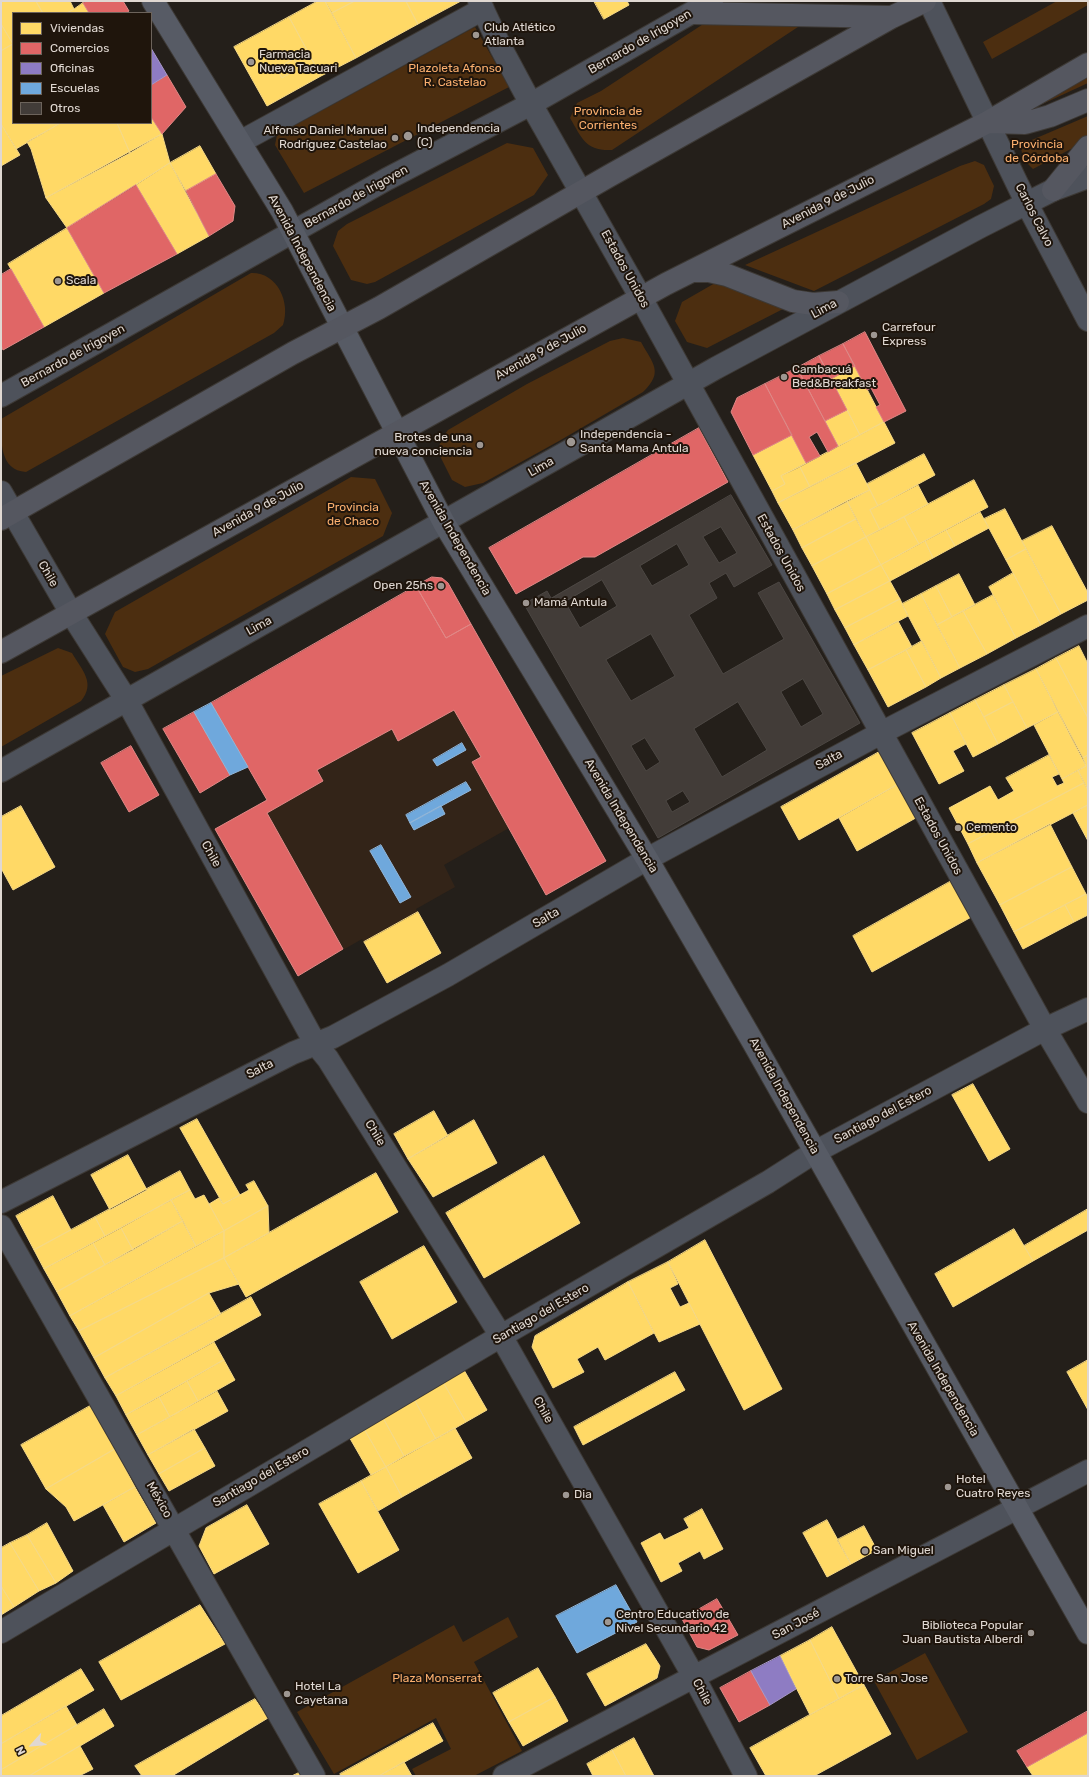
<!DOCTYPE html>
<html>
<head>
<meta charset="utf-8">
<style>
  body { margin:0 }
  #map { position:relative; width:1089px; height:1777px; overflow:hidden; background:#241f1a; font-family:Rubik,sans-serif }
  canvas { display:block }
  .frame { position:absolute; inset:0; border:2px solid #e0d8d2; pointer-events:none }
  .legend { position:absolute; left:12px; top:12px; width:140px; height:112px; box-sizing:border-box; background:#1f150c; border:1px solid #6c635b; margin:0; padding:5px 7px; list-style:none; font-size:12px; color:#e0d8d2 }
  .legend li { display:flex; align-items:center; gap:8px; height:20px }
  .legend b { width:20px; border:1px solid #6c635b }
  .north { position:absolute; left:12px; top:1725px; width:40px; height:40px; -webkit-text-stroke:3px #1f150c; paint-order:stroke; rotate:243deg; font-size:11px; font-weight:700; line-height:16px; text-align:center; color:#e0d8d2 }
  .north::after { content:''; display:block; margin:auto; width:14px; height:18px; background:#e0d8d2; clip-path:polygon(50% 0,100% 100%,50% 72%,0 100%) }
</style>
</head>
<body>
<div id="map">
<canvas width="1089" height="1777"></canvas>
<div class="frame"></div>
<ul class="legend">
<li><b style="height:11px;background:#ffd966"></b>Viviendas</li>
<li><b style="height:11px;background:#e06666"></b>Comercios</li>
<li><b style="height:11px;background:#8e7cc3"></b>Oficinas</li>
<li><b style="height:11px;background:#6fa8dc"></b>Escuelas</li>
<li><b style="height:11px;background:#423c38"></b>Otros</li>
</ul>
<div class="north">N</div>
</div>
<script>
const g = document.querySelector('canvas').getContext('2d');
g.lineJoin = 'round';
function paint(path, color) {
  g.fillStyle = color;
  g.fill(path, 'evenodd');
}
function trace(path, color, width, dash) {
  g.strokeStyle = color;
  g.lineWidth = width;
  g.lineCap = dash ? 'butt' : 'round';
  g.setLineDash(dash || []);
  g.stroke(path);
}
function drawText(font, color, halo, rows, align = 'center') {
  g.font = font + ' Rubik,sans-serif';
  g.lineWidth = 4;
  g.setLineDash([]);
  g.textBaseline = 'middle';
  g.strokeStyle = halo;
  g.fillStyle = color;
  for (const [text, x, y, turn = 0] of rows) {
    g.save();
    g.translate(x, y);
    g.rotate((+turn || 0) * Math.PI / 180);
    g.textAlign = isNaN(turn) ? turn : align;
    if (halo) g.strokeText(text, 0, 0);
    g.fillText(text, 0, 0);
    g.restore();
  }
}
paint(new Path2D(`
  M416,586L446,638L471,624L606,861L546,895L509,828L444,865L455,887L416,909L441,953L387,983L362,939L298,976L215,829L267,800L211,703Z`), '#332418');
paint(new Path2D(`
  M1057,1H1088V5L992,59L983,42Z
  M714,17L804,23L612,150C585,151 582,138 570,118L577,103L601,91Z
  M475,27L509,87L304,193L275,145L277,135Z
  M1088,75V83L1023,113Z
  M1088,116V139L1086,141L1033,169L1024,160L1020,145Z
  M507,143L533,148L548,175L534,195L375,282L367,284L351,280L333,246L338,231L347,224Z
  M975,161L984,165L994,186L991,199L984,204L814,291L745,265L960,166Z
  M251,273C277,272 291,302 283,325L274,333L26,472C0,470 1,443 1,419Z
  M722,279L783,309L707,348L687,342L675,321L682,302Z
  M623,338L641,342C653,364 664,372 643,392L559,441L483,483L465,487L452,480L438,452L441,439L448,430L527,384L610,341Z
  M351,477L375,479L392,513L383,536L148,669L135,672L123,667L105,634L115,612Z
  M58,648L72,653C82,670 96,683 81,701L1,747V676Z
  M508,1617L518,1637L474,1662L522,1751L474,1776H416L412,1769L451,1749L436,1718L334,1774L297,1712L454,1625L463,1642Z
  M925,1653L968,1732L917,1760L874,1681Z`), '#4c2e10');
const homes = new Path2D(`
  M1,1H36L43,13H13V44L1,24Z
  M36,1H70L74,9L67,13H43Z
  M318,1H325L356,58L321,76L289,17Z
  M325,1H355L332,13Z
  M355,1H406L418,24L356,58L332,13Z
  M406,1H461L418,24Z
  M594,1H627L629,5L604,19Z
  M83,3L89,13H67L74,9Z
  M289,17L321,76L267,106L234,47ZM294,59L299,68L282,78L277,69Z
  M1,24L13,44L1,51Z
  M13,44V123L59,124L16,149L1,124V51Z
  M294,59L299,68L282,78L277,69Z
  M151,117L162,134L130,153L117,123H151Z
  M61,123H117L130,153L46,198L31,149L27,142Z
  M1,124L20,155L1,166Z
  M162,134L170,163L67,228L46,198Z
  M200,146L216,174L186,191L170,163Z
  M170,163L209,236L177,254L136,185Z
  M67,228L104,293L44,327L8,264Z
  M855,366L884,422L860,435L831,379Z
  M847,410L860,435L838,446L825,421Z
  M884,422L895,443L810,487L800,467Z
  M792,435L806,463L781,476L785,484L772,491L753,455Z
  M924,454L935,475L878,506L867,484Z
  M856,463L870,490L793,530L778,503Z
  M800,467L810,487L778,503L772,491L785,484L781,476Z
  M974,480L988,507L919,544L904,517Z
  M918,485L928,504L880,530L870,510Z
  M870,490L878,506L870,510L880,530L866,537L847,501Z
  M847,501L856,519L802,548L793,530Z
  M1005,509L1026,549L1006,560L984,519Z
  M980,512L989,528L955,546L946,530Z
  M904,517L919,544L881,565L866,537Z
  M856,519L866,537L812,566L802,548Z
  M1052,526L1088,593V600L1061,614L1022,541Z
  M946,530L955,546L933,558L925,541Z
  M866,537L881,565L827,594L812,566Z
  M925,541L933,558L890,581L881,565Z
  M1026,549L1061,614L1041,625L1006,560Z
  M881,565L890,581L835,610L827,594Z
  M1013,573L1041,625L1016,638L989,587Z
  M959,574L975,605L952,617L936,586Z
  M890,581L900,599L845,628L835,610Z
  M936,586L952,617L937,625L921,594Z
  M921,594L960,668L941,678L902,604Z
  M993,595L1016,638L987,654L963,611Z
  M900,599L908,616L854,645L845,628Z
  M963,611L987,654L960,668L937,625Z
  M898,621L912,647L868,670L854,645Z
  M922,641L941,678L926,687L906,650Z
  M1079,646L1088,664V718L1056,658Z
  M906,650L926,687L888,707L868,670Z
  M1056,658L1088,718V755L1083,758L1036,669Z
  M1036,669L1058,712L1027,728L1004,685Z
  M1004,685L1013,702L984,717L975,700Z
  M975,700L998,744L973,757L950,713Z
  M1013,702L1027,728L998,744L984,717Z
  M1058,712L1086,766L1062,779L1034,725Z
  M950,713L966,744L953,751L964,771L939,784L912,733Z
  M879,752L888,756L902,782L799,840L781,807Z
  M1049,755L1059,774L1052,777L1057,786L1064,783L1062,779L1078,770L1084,783L968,844L949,808L990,786L998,800L1014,791L1006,778Z
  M1088,755V790L1078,770L1086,766L1083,758Z
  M902,782L921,815L857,851L839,818Z
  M1084,783L1088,790V805L977,863L968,844Z
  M1088,805V841L1073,813Z
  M21,806L55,867L13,890L1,868V817Z
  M1050,824L1072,867L1000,905L977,863Z
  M1072,867L1086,894L1014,932L1000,905Z
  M955,879L975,915L872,972L853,936Z
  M1086,894L1088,897V915L1074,922L1065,905Z
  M1065,905L1074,922L1023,949L1014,932Z
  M418,912L441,953L387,983L364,942Z
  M973,1084L1010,1149L989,1161L952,1095Z
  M434,1111L448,1136L408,1159L394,1134Z
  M197,1119L240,1195L223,1204L180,1128Z
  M474,1120L497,1163L433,1197L408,1159Z
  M128,1155L147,1190L110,1210L91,1175Z
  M544,1156L580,1223L484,1278L446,1213Z
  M180,1171L190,1190L105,1236L95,1217Z
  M376,1173L398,1212L246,1297L224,1258Z
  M254,1181L268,1206L224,1231L209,1204L219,1198L223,1204L249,1190L246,1185Z
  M190,1190L195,1199L204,1195L224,1231L196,1246L171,1200Z
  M53,1196L71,1230L34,1250L16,1216Z
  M171,1200L183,1221L133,1250L121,1228Z
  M268,1206L269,1233L224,1258V1231Z
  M1088,1209V1230L1033,1261L1024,1246Z
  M95,1217L105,1236L44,1269L34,1250Z
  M183,1221L196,1246L70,1316L57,1292Z
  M121,1228L133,1250L105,1265L93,1243Z
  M1014,1229L1033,1261L953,1307L935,1274Z
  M224,1231V1258L79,1331L70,1316Z
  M705,1240L782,1389L744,1410L668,1262Z
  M93,1243L105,1265L57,1292L44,1269Z
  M424,1246L457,1302L392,1339L360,1282Z
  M224,1258L239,1284L209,1293L94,1358L79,1331Z
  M668,1262L678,1284L670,1288L680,1307L689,1303L700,1324L659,1342L628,1282Z
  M628,1282L654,1333L605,1360L598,1347L577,1359L584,1372L553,1388L532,1347L535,1336Z
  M209,1293L221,1314L105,1378L94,1358Z
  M251,1297L261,1315L116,1396L105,1378Z
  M214,1342L224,1360L126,1415L116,1396Z
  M224,1360L235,1380L198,1401L187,1381Z
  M1088,1360V1410L1067,1372Z
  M464,1370L487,1410L466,1422L443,1382Z
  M675,1372L685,1390L583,1445L574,1427Z
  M187,1381L198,1401L170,1417L159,1397Z
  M443,1382L466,1422L436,1439L414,1399Z
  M217,1391L228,1411L148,1455L137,1435Z
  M159,1397L170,1417L137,1435L126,1415Z
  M414,1399L436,1439L404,1456L382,1416Z
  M90,1406L115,1449L46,1489L21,1445Z
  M382,1416L404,1456L386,1467L363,1427Z
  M363,1427L386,1467L371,1475L348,1435Z
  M455,1428L472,1458L402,1497L386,1467Z
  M194,1429L205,1448L159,1474L148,1455Z
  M205,1448L215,1466L169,1491L159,1474Z
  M115,1449L135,1487L74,1521L66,1507L46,1489Z
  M386,1467L402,1497L378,1511L361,1481Z
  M361,1481L399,1550L358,1573L319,1504Z
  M135,1487L156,1523L124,1542L103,1505Z
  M247,1505L269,1544L214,1574L199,1546L206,1528Z
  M702,1509L723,1549L704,1559L700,1551L678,1563L682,1571L661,1582L641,1543L660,1533L664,1540L689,1528L684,1519Z
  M827,1520L851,1564L827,1577L803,1533Z
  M47,1523L73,1571L56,1583L27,1535Z
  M864,1526L877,1550L851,1564L837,1540Z
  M27,1535L56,1583L39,1591L10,1543Z
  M10,1543L39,1591L14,1607L1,1586V1548Z
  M1,1586L14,1607L1,1615Z
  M200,1605L225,1644L121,1700L99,1662Z
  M832,1627L864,1685L839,1699L810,1640Z
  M810,1640L839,1699L810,1715L780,1656Z
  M646,1644L660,1666L657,1678L605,1706L587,1674Z
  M538,1668L555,1697L509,1722L493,1693Z
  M81,1669L94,1690L1,1744V1716Z
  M864,1685L891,1734L814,1776H766L750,1748Z
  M555,1697L568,1721L523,1746L509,1722Z
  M255,1699L268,1718L172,1776H142L135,1766Z
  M66,1706L77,1725L1,1770V1744Z
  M104,1709L114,1726L29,1776H1V1770Z
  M433,1723L443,1741L379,1776H341L340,1774Z
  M1088,1733V1775L1033,1776L1027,1767Z
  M634,1738L654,1776H626L612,1750Z
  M80,1746L93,1769L79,1776H29Z
  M612,1750L626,1776H593L587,1764Z
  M404,1762L412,1776H379Z
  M301,1772L303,1776H292Z`);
paint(homes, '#ffd966');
trace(homes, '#f6d986', 1);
const shops = new Path2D(`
  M87,1H123L129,11L126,13H89L83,3Z
  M167,75L186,107L162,134L151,117V85Z
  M216,174L235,206L233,221L209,236L186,191Z
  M136,185L177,254L104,293L67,228Z
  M11,269L44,327L3,350L1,346V275Z
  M865,332L906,411L884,422L876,407L880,405L871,388L867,390L843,344Z
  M843,344L855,366L831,379L819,356Z
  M819,356L847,410L825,421L797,368Z
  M797,368L838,446L828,452L817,432L809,437L820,456L806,463L765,384Z
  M765,384L792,435L753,455L731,412L737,398Z
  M699,428L728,482L595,557H583L516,594L489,548Z
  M432,577L442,578L448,583L471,624L446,638L416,586Z
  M416,586L446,638L471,624L606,861L546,895L472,762L481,757L454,710L398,741L392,729L317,770L323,781L267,813L343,949L298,976L215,829L267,800L211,703Z
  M194,712L230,775L200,793L163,729Z
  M131,746L159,795L129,812L101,763Z
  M717,1599L738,1635L709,1650L697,1647L682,1619Z
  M751,1671L770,1705L739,1722L720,1688Z
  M1088,1711V1733L1027,1767L1017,1751Z`);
paint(shops, '#e06666');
trace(shops, '#e08886', 1);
const offices = new Path2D(`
  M151,48L167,75L151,85Z
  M780,1656L796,1689L770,1705L751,1671Z`);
paint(offices, '#8e7cc3');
trace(offices, '#a798c8', 1);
const schools = new Path2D(`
  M211,703L248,767L230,775L194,712Z
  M462,743L466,750L437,766L433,760Z
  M466,782L471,790L410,823L406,815Z
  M441,806L445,814L414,830L410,823Z
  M381,845L411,897L400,903L370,851Z
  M616,1585L637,1622L577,1653L556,1616Z`);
paint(schools, '#6fa8dc');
trace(schools, '#91b6d9', 1);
const building = new Path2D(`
  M731,495L772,565L734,587L726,573L709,583L717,598L689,615L723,674L784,639L758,593L779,582L860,723L658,838L524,604L547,591L551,598ZM721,527L737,553L719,563L703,537ZM677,544L689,565L652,586L640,566ZM602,580L617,606L580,628L565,602ZM651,634L675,676L631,701L606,660ZM803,679L823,714L801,727L781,692ZM738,702L767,750L722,777L694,729ZM645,738L660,762L646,771L631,746ZM683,791L690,802L672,812L666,801Z`);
paint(building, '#423c38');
trace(building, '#4c4743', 1);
const minor = new Path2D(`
  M479,1L501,48L531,104L641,298L1045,1029L1088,1102
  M929,1L1027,204L1088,320
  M240,142L483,9
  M1,396L387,179L531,104L712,1
  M1,492L71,613L127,701L315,1043L328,1059L501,1336L694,1677L746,1776
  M1,771L716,368L980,227L1053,190L1088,177
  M1,1202L293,1053L333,1037L448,975L647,859L881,733L1088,626
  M1,1226L314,1776
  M1,1632L501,1336L768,1182L815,1152L1045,1029L1088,1009
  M504,1776L1088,1471`);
const major = new Path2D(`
  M153,1L282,211L444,523L647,859L753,1042L1088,1633`);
const highway = new Path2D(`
  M692,13L891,17
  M988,122L1025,123L1050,116L1088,100
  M1053,190L1088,147
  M692,271H709L727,275L793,301L813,304L838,302
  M1,519L293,353L379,308L609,176L892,17L925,1
  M1,652L666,284L988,122L1088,64`);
trace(minor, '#3d3935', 24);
trace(major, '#3d3935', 24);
trace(highway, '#3d3935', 24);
trace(minor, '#4e525b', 22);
trace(major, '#575b65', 22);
trace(highway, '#555760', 22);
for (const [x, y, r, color] of [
  [476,35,4,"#9e9792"],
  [251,62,4,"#9e9792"],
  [408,136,5,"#9e9792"],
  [395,138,4,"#9e9792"],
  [58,281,4,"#9e9792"],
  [874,335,4,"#9e9792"],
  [784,377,4,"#9e9792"],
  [571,442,5,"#9e9792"],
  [480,445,4,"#9e9792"],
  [441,586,4,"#9e9792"],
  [526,603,4,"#9e9792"],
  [958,828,4,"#9e9792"],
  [948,1487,4,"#9e9792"],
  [566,1495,4,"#9e9792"],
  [865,1551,4,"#9e9792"],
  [608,1622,4,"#9e9792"],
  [1031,1633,4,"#9e9792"],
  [837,1679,4,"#9e9792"],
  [287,1694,4,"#9e9792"]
]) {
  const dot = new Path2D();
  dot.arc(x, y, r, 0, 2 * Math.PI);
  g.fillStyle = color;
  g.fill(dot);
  trace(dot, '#1f150c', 1.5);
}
drawText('12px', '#e0d8d2', '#1f150c', [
  ["Club Atlético",484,28],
  ["Atlanta",484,42],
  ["Farmacia",259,55],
  ["Nueva Tacuari",259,69],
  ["Independencia",417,129],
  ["(C)",417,143],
  ["Alfonso Daniel Manuel",387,131,"right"],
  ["Rodríguez Castelao",387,145,"right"],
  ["Scala",66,281],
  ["Carrefour",882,328],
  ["Express",882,342],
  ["Cambacuá",792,370],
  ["Bed&Breakfast",792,384],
  ["Independencia -",580,435],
  ["Santa Mama Antula",580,449],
  ["Brotes de una",472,438,"right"],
  ["nueva conciencia",472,452,"right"],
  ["Open 25hs",433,586,"right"],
  ["Mamá Antula",534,603],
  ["Cemento",966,828],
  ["Hotel",956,1480],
  ["Cuatro Reyes",956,1494],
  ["Dia",574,1495],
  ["San Miguel",873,1551],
  ["Centro Educativo de",616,1615],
  ["Nivel Secundario 42",616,1629],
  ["Biblioteca Popular",1023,1626,"right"],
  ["Juan Bautista Alberdi",1023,1640,"right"],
  ["Torre San Jose",845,1679],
  ["Hotel La",295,1687],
  ["Cayetana",295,1701]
], 'left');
drawText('12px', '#e0d8d2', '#1f150c', [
  ["Bernardo de Irigoyen",640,42,-30],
  ["Bernardo de Irigoyen",356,197,-29],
  ["Avenida 9 de Julio",828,202,-27],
  ["Carlos Calvo",1034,215,63],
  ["Avenida Independencia",302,253,62],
  ["Estados Unidos",625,269,61],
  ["Lima",824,309,-28],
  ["Avenida 9 de Julio",541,352,-29],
  ["Bernardo de Irigoyen",73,356,-29],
  ["Lima",541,467,-30],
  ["Avenida 9 de Julio",258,509,-29],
  ["Avenida Independencia",455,538,60],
  ["Estados Unidos",781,553,61],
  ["Chile",48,574,60],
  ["Lima",259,626,-29],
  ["Salta",829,760,-28],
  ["Avenida Independencia",621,816,59],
  ["Estados Unidos",938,836,61],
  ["Chile",211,854,61],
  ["Salta",546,918,-30],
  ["Salta",260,1069,-27],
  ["Avenida Independencia",784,1096,61],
  ["Santiago del Estero",883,1115,-28],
  ["Chile",375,1133,58],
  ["Santiago del Estero",541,1314,-30],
  ["Avenida Independencia",943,1379,60],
  ["Chile",543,1410,61],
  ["Santiago del Estero",261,1477,-30],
  ["México",159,1500,60],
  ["San José",796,1624,-28],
  ["Chile",702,1692,62]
]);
drawText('12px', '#fbaf6e', '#1f150c', [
  ["Plazoleta Afonso",455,69],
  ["R. Castelao",455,83],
  ["Provincia de",608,112],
  ["Corrientes",608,126],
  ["Provincia",1037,145],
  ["de Córdoba",1037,159],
  ["Provincia",353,508],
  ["de Chaco",353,522],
  ["Plaza Monserrat",437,1679]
]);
</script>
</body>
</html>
